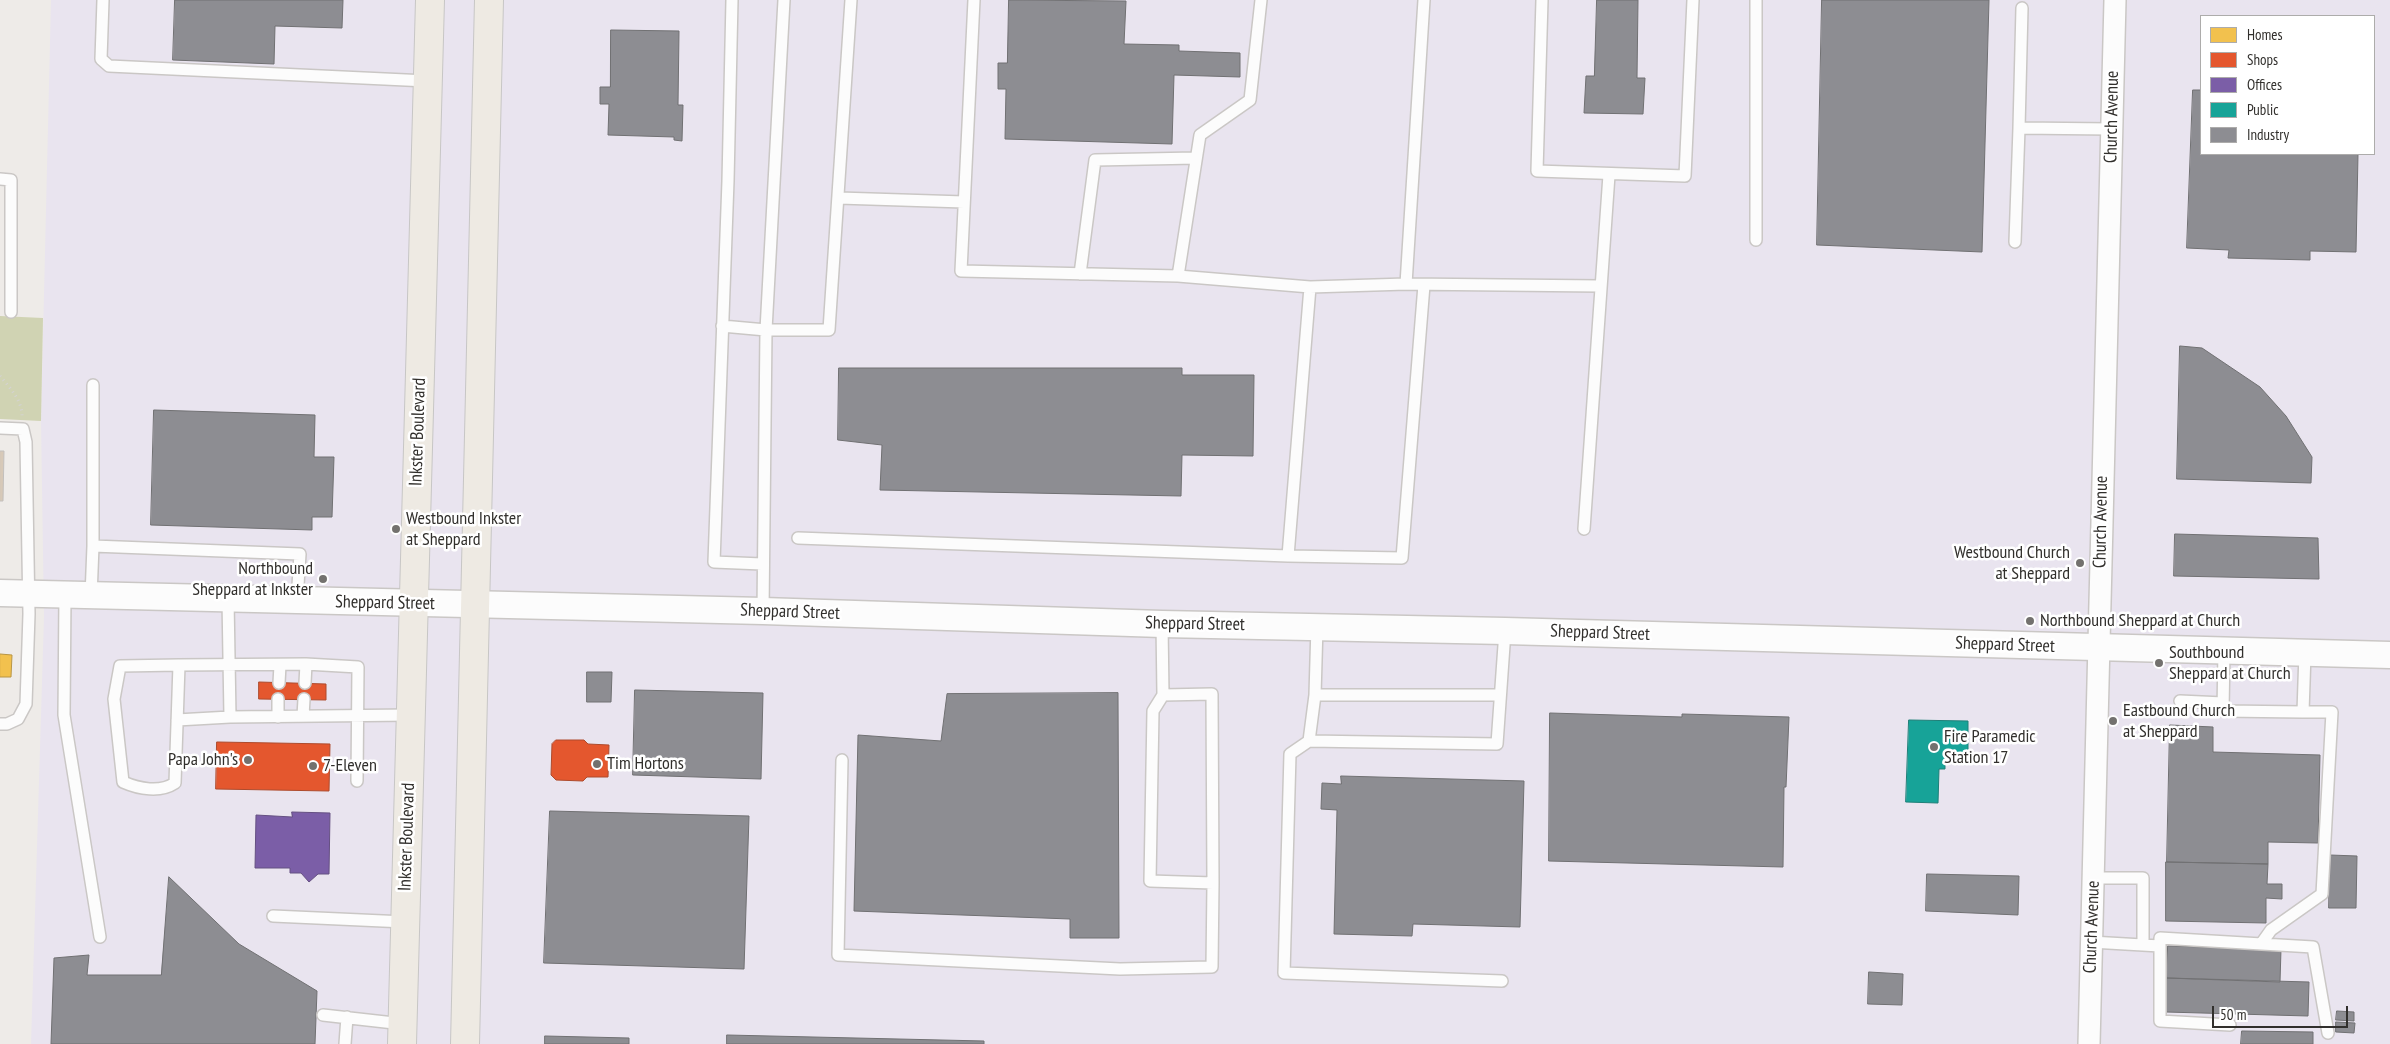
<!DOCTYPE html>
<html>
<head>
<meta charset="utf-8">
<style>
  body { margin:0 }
  #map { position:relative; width:2390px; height:1044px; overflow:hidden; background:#eeebe8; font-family:"PT Sans Narrow",sans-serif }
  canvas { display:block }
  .legend { position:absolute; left:2200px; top:15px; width:175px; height:140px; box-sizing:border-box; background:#fff; border:1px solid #adacab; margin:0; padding:6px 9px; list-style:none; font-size:15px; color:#312f2c }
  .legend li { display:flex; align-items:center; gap:10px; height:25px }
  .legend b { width:25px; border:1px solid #adacab }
  .scale { position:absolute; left:2212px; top:1006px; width:136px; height:22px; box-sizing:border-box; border:2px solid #312f2c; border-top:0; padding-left:6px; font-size:15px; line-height:18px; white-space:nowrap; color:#312f2c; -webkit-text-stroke:4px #fff; paint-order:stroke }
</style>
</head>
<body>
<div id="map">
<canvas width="2390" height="1044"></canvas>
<ul class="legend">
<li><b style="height:14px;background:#f2c14e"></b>Homes</li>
<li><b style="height:14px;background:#e4572e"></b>Shops</li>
<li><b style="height:14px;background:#7b5ea7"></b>Offices</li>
<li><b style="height:14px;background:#17a398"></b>Public</li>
<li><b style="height:14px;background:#8d8d92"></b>Industry</li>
</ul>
<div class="scale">50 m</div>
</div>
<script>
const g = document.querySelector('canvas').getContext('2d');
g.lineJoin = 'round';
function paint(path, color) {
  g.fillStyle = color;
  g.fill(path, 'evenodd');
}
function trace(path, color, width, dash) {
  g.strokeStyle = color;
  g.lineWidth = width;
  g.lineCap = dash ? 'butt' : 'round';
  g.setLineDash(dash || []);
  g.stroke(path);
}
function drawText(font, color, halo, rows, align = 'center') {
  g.font = font + ' "PT Sans Narrow",sans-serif';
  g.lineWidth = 5;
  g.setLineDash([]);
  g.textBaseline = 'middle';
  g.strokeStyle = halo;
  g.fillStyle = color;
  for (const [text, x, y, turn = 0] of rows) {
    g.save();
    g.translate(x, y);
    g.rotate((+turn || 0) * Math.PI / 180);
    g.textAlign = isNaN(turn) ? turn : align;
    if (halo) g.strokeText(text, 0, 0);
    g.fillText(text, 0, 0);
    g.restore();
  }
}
paint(new Path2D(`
  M51,0H2390V1044H31L44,617L41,421ZM2201,16H2374V154H2201Z`), '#e9e4ef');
paint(new Path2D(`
  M0,316L43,318L41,421L0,419Z`), '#d0d3b3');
const homes = new Path2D(`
  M0,654L12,655L11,677H0Z`);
paint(homes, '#f2c14e');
trace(homes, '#b89544', 1);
const shops = new Path2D(`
  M259,682L326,684V700L259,699Z
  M556,740H584L588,744L609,745L608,777H587L583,781L556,780L551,775L552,744Z
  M217,742L330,744L329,791L216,789Z`);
paint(shops, '#e4572e');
trace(shops, '#ae4b2d', 1);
const offices = new Path2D(`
  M292,812L330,813L329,874H318L309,882L301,873H290V868H255L256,815L292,817Z`);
paint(offices, '#7b5ea7');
trace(offices, '#655082', 1);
const public = new Path2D(`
  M1909,720L1968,721V754H1945V769H1939L1938,803L1906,802Z`);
paint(public, '#17a398');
trace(public, '#1f8078', 1);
const industry = new Path2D(`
  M175,0H343L342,28L275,26L274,64L173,60Z
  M1009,0L1126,1L1124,44L1179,45V51L1240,53V77L1174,75L1172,144L1005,139L1006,89H998V63H1007Z
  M1597,0H1638L1637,78H1645L1643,114L1584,113L1586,76H1594Z
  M1822,0H1989L1982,252L1817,245Z
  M611,30L679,31L678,105H683L682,141L674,140V137L608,135L609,104H600V87H610Z
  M2193,90H2201V154H2358L2356,252L2310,251V260L2228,258L2229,250L2187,248Z
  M2180,346L2202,348L2260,387L2286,416L2312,457L2311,483L2177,479Z
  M839,368H1182V375H1254L1253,456L1182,455L1181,496L880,490L882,445L838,440Z
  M154,410L315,415L314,457H334L332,517H312V530L151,525Z
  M2175,534L2318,538L2319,579L2174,576Z
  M587,672H612L611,702H587Z
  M635,690L763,693L761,779L633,775Z
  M1118,693L1119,938H1070V919L854,911L858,735L941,741L947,694Z
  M1550,713L1682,717V714L1789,717L1786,787H1784L1783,867L1549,861Z
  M2170,725L2213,727V752L2320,755L2318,843L2268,842V864L2167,862Z
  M1341,776L1524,781L1520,927L1413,924L1412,936L1334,934L1337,810L1321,809L1322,783L1341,784Z
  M550,811L749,816L744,969L544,963Z
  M2330,855L2357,856L2356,908H2329Z
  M2166,862L2268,864L2267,884H2282V899L2266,898V923L2166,921Z
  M1927,874L2019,876L2018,915L1926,911Z
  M169,877L239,944L317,991L315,1044H51L54,958L89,955L87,975H161Z
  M2168,946L2281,949L2280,982L2167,978Z
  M1869,972L1903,974L1902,1005L1868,1004Z
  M2167,978L2309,982L2308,1016L2166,1012Z
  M2337,1011L2354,1012V1021L2336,1020Z
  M2336,1022L2355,1023L2354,1033L2336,1032Z
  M2242,1031L2313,1032V1044H2241Z
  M727,1035L984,1041V1044H727Z
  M545,1036L629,1038V1044H545Z`);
paint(industry, '#8d8d92');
trace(industry, '#717173', 1);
const building = new Path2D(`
  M0,451H4L3,501H0Z`);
paint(building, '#d7c9b8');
trace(building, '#c3c0bd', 1);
const service = new Path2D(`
  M103,0L101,59L109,66L427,81
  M732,0L728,181L714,562L762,564
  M974,0L961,271L1178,276L1310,287L1406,284L1600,286
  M1542,0L1537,171L1685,176L1693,0
  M2022,8L2019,128L2111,129
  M0,179L11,180V312
  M839,198L964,202
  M1756,240V0
  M2015,242L2019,128
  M1080,274L1095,160L1196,158
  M1178,276L1200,135L1250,100L1261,0
  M1406,284L1424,0
  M722,326L766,330L784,0
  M0,428L23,429L26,442L29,614L26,704L18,719L7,724H0
  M1584,529L1609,175
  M798,538L1288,556L1310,287
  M93,546V385
  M1288,556L1402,558L1424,285
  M65,595L64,715L100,937
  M91,596L93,546L300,554L297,601
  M228,599L230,717L410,715
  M763,611L766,330H829L851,0
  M1162,624L1163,695L1153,711L1150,881L1213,883L1212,694L1163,695
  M1317,626L1315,695L1309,741L1290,754L1284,973L1502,981
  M2224,651L2223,711L2303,712
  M179,665L175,783C160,793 139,789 123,782L114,699L120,666Z
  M179,665L306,664L358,667L357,781
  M279,683L280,665
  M305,683L306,664
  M1315,695H1500
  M2180,701L2223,703
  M303,716L304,699
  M278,717V699
  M177,720L230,717
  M1309,741L1497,744L1505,631
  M842,760L838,955L1120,969L1212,967L1213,883
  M2093,878H2143V945
  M273,916L405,922
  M2091,942L2160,946V1021L2230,1025
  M2261,944L2271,930L2322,894L2332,712H2303L2305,653
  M2160,946V938L2313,947L2328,1033
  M323,1015L403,1024
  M345,1044L347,1017`);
const minor = new Path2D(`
  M2089,1044L2115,0`);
const tertiary = new Path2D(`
  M0,593L763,611L1162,624L1505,631L2390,655`);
const primary = new Path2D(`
  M402,1044L430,0
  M465,1044L489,0`);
trace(service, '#cac7c5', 14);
trace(minor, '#cac7c5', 24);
trace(tertiary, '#cac7c5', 29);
trace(primary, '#c7c6c5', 30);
trace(new Path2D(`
  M0,376C10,388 22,400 22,416`), '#d4d3d2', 3, [1, 4]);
trace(service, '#fcfcfc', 11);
trace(minor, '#fcfcfc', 21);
trace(tertiary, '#fcfcfc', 26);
trace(primary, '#eeeae3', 28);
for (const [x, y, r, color] of [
  [396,529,5,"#73716e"],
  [2080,563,5,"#73716e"],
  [323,579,5,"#73716e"],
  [2030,621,5,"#73716e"],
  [2159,663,5,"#73716e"],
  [2113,721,5,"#73716e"],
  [1934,747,5,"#73716e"],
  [248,760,5,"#73716e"],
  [597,764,5,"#73716e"],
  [313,766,5,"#73716e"]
]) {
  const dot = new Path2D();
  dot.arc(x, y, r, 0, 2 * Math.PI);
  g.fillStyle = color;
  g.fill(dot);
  trace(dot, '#fff', 2);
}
drawText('18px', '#312f2c', '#fff', [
  ["Church Avenue",2112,117,-89],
  ["Inkster Boulevard",418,432,-88],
  ["Church Avenue",2101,522,-89],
  ["Sheppard Street",385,603,1],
  ["Sheppard Street",790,612,2],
  ["Sheppard Street",1195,624,1],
  ["Sheppard Street",1600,633,2],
  ["Sheppard Street",2005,645,2],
  ["Inkster Boulevard",407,837,-88],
  ["Church Avenue",2092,927,-88]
]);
drawText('18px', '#312f2c', '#fff', [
  ["Westbound Inkster",406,519],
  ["at Sheppard",406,540],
  ["Westbound Church",2070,553,"right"],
  ["at Sheppard",2070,574,"right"],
  ["Northbound",313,569,"right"],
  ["Sheppard at Inkster",313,590,"right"],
  ["Northbound Sheppard at Church",2040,621],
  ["Southbound",2169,653],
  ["Sheppard at Church",2169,674],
  ["Eastbound Church",2123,711],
  ["at Sheppard",2123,732],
  ["Fire Paramedic",1944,737],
  ["Station 17",1944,758],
  ["Papa John's",238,760,"right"],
  ["Tim Hortons",607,764],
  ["7-Eleven",323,766]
], 'left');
</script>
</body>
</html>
